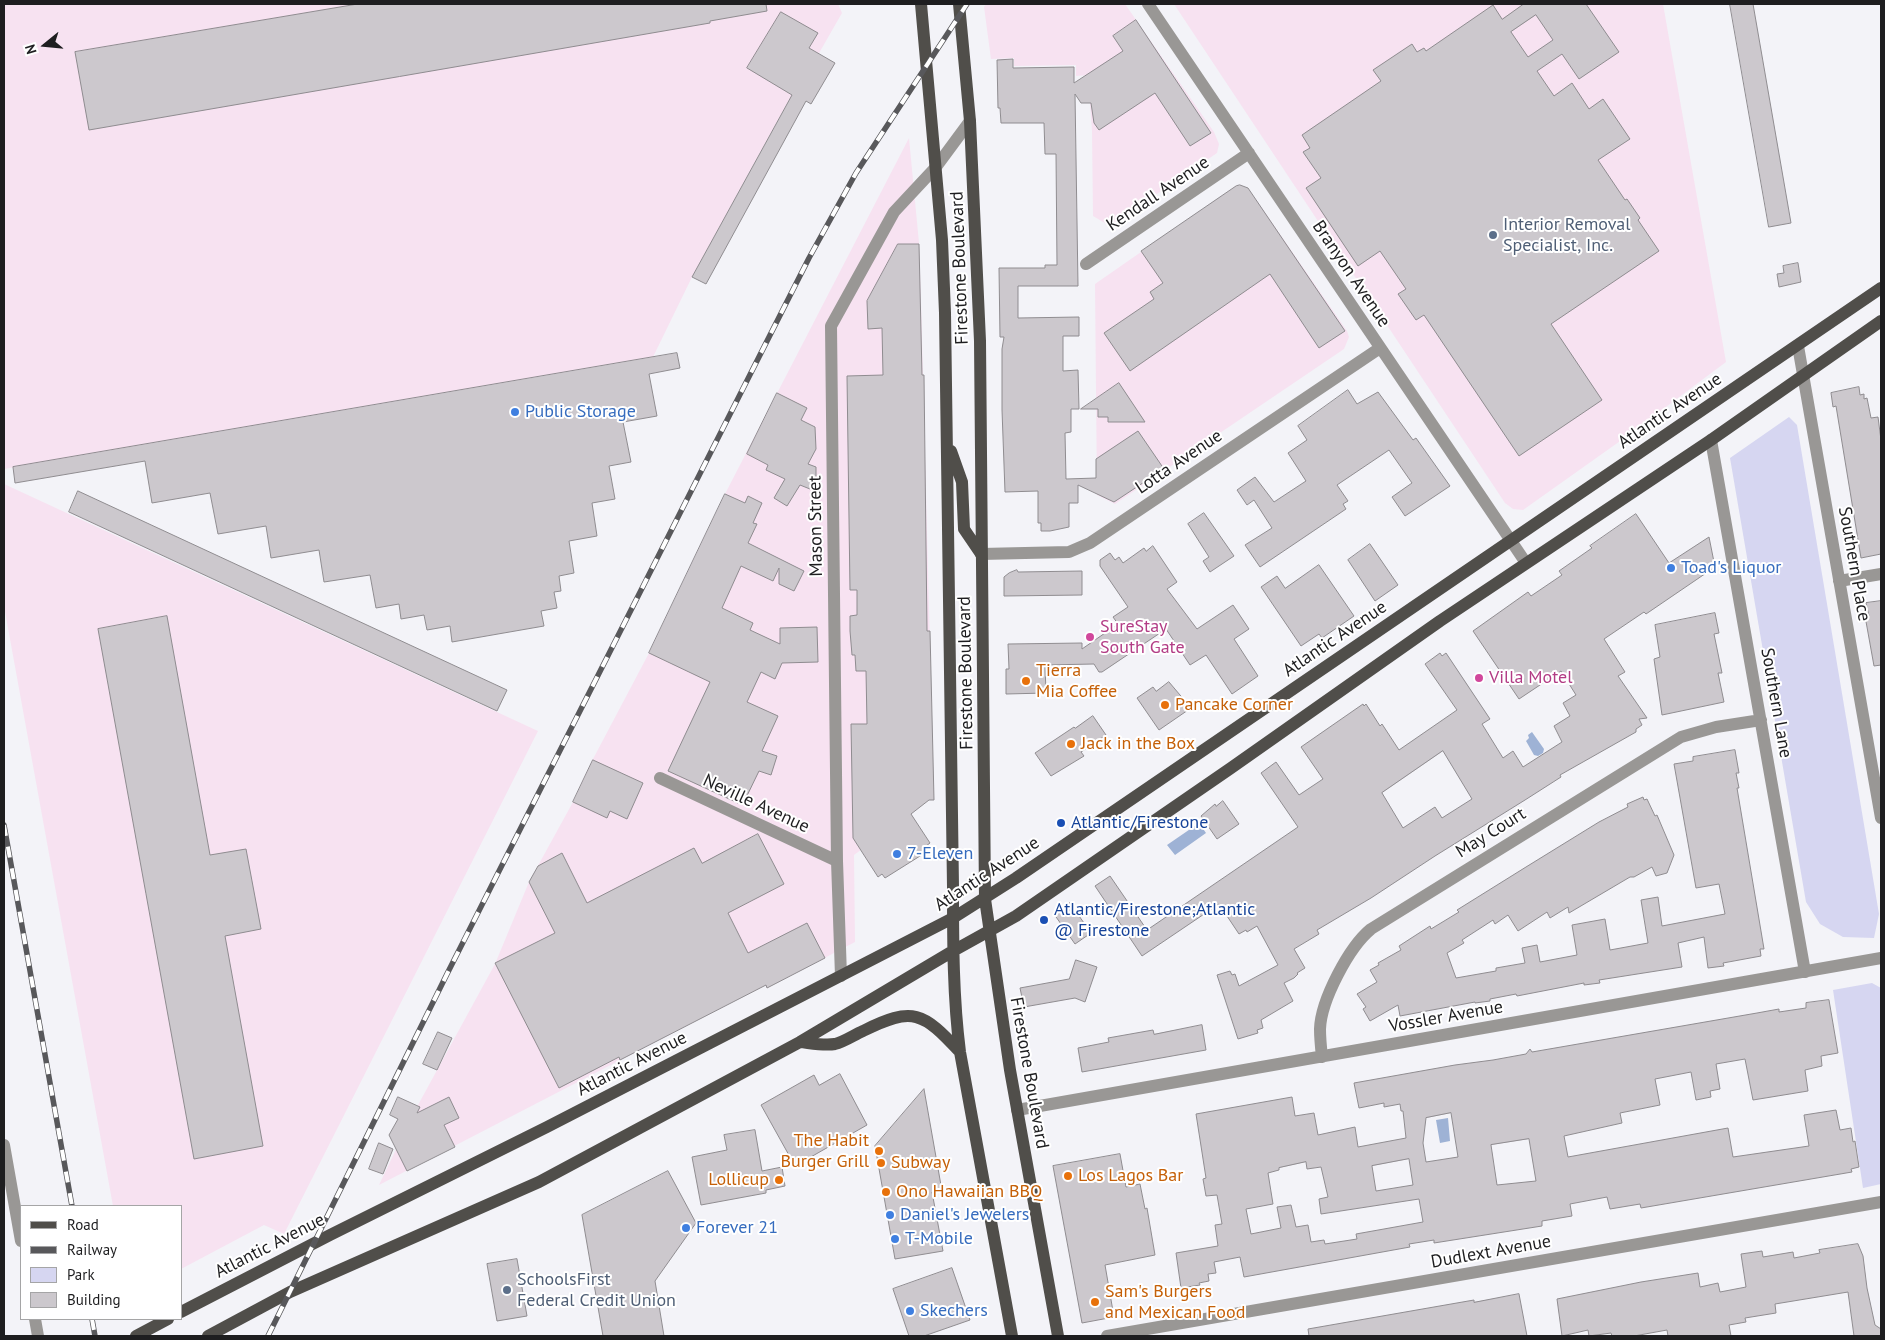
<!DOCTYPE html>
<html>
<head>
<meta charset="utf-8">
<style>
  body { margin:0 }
  #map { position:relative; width:1885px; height:1340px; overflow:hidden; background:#f3f3f8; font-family:"PT Sans",sans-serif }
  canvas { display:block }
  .frame { position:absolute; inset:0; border:5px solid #1e1e20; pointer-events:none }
  .legend { position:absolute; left:20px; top:1205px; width:162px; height:115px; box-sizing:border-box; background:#fff; border:1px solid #a5a5a6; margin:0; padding:6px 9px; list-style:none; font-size:15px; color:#1e1e20 }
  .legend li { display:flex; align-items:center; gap:10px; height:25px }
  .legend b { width:25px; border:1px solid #a5a5a6 }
  .north { position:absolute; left:20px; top:20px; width:50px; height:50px; -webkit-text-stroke:4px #fff; paint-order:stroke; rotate:253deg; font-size:14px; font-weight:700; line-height:20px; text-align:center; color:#1e1e20 }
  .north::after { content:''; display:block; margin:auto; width:18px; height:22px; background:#1e1e20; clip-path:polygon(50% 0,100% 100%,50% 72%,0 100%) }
</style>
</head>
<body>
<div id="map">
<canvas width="1885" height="1340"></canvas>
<div class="frame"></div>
<ul class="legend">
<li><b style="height:6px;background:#504e4a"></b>Road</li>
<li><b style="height:6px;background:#58585b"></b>Railway</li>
<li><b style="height:14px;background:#d6d6f1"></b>Park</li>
<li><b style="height:14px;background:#ccc8cd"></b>Building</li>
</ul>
<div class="north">N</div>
</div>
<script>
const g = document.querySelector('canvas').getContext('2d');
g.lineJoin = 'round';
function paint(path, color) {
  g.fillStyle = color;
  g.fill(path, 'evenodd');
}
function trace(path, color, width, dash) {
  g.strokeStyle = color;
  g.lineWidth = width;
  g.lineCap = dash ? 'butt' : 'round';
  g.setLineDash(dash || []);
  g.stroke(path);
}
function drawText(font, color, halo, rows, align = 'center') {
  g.font = font + ' "PT Sans",sans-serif';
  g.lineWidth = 4;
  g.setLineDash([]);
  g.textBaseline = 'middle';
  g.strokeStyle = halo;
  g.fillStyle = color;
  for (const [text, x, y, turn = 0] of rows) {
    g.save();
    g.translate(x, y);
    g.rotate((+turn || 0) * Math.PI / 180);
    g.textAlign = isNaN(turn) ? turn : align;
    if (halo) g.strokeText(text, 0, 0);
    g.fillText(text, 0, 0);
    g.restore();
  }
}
paint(new Path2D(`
  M4,4H838L842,13L795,95L789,100L692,277L653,357L4,469Z
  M986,4H1125L1214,132L1219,144L1217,153L1110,226L1093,216L1092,131L1088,75L1076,76V65L1014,66V58L991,59L984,7Z
  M1174,4H1663L1726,362L1623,439L1523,510L1513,509L1505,503Z
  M909,138L919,243L921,302L934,800H929L854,855L855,942L767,988L765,985L379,1185L412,1116L495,964L529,882L573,802L593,759L649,653L725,494Z
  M1240,185L1248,188L1347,331L1349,337L1344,349L1115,504L1097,495L1095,284L1236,186Z
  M4,484L538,731L284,1234L264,1225L181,1269V1206H113L4,606Z`), '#f7e2f1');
paint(new Path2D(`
  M1789,417L1797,425L1879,914L1874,938L1843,937L1820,924L1806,902L1730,458Z
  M1872,983L1881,988V1184L1863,1188L1833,990Z`), '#d6d6f1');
paint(new Path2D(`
  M1532,732L1544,749L1543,753L1538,756L1534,755L1526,741L1529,738L1528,735Z
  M1199,823L1206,833L1175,855L1167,845Z
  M1448,1118L1450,1141L1440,1143L1436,1120Z`), '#9eb2d5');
const building = new Path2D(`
  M358,4H766L767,11L710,21V23L89,130L75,52Z
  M1524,4H1586L1619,52L1579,79L1562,54L1537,71L1554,96L1572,83L1589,109L1603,99L1630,139L1598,160L1625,200L1627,199L1640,218L1638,220L1659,251L1551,324L1602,400L1519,456L1424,315L1416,320L1398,294L1406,289L1380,251L1358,266L1306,188L1321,178L1303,152L1310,148L1302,135L1381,81L1373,70L1412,44L1417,52L1424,48L1426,51L1493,5L1502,19ZM1536,15L1553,40L1528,57L1511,32Z
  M1730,4H1753L1791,223L1769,227Z
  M781,12L818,33L809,48L835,63L811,104L806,101L706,284L692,277L792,95L747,68Z
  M1136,20L1211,133L1190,146L1155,93L1099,130L1094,123L1091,103H1081L1075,94L1078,286H1018V318L1079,317V336H1063V371L1078,370L1079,409H1071V432L1065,433L1066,479L1096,478V459L1138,431L1164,469L1114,502L1078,485V503H1069V527L1050,531H1041V523H1038V491L1005,492L1002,410V349L1004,337H1000L999,268H1045V265H1057L1056,154H1045L1044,123H1001L1000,108H998L997,60L1013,59V68L1074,67V83L1123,51L1113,36Z
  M1240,185L1248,188L1345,331L1319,348L1270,274L1130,371L1104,333L1154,299L1150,292L1163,283L1141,251L1236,186Z
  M898,244H919L922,375H924L927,631H930L934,800H929L911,814L930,843L926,846L928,851L885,878L882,874L878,877L853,838L851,724H867L866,671H856L855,655H852L850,631V616L857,615V590H850L847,376L883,375L882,328L868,329L867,301Z
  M1798,263L1801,282L1779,287L1777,274L1784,273L1783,266Z
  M677,353L680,368L649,374L657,416L623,422L631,462L609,466L615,499L592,503L597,536L569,541L574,573L559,576L561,591L554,592L557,608L541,611L544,626L452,642L450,626L427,630L424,615L401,619L399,604L376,608L370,575L324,582L319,550L271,558L266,526L218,534L210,493L152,503L145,461L15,483L13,467Z
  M1119,383L1145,422H1108V417H1098V409H1081Z
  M1859,387L1860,395L1864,394V399L1867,398L1871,418L1878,417L1881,440V554L1861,558L1836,406L1833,407L1831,393Z
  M1348,390L1357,404L1378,392L1413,440L1416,438L1450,486L1405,516L1392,497L1412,483L1389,450L1337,485L1348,501L1343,504L1346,509L1260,567L1245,545L1272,528L1254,500L1247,505L1237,490L1255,477L1274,502L1306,481L1288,453L1307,440L1298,426Z
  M777,393L807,408L801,420L815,427L816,449L808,464L816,467V489L811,487L810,489L800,485L787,506L774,498L785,479L766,470L768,465L747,454Z
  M78,491L507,690L497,711L69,512Z
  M725,494L745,503L748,496L762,503L753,523L757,524L748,543L804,571L794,591L779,584V568L773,581L741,566L722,608L753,623L750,630L780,644V628L817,627L818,662L782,663L775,679L761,672L747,702L778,716L762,751L777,756L771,775L759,771L743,804L739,802L738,803L668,771L710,682L649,653Z
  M1204,513L1234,556L1210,572L1203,561L1209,557L1188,524Z
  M1636,514L1669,563L1709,537L1715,567L1646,614L1644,612L1604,639L1625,672L1618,676L1647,718L1639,719L1642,725L1636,729V732L1560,775L1561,777L1525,800L1435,856L1371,898L1317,930L1319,934L1294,949L1305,968L1297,973L1298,974L1294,978L1284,983L1293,1001L1261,1020L1263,1028L1257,1030L1258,1033L1238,1039L1217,975L1230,971L1232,975L1235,974L1239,986L1278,965L1257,926L1247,932L1246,930L1239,934L1219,904L1142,956L1095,886L1110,876L1147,930L1298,827L1261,773L1276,762L1299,795L1323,779L1301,747L1363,704L1364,706L1366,704L1380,726L1382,724L1399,750L1457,710L1425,664L1440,653L1442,656L1446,653L1490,719L1482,724L1503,758L1513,751L1523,767L1562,742L1554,726L1570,716L1563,703L1576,695L1561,671L1519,699L1473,631L1528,592L1531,596L1562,575L1559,571L1592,548L1590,546ZM1443,751L1472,799L1442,818L1435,807L1403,828L1382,793Z
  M1370,544L1398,585L1375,601L1348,560Z
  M1153,546L1177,582L1167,589L1197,629L1233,605L1249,629L1234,639L1258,676L1232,694L1206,655L1190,665L1166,629L1102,672H1099L1094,664L1045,665L1046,693L1006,694V669H1009L1008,644L1082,643V649L1118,624L1113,617L1128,607L1100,566V560L1110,553L1115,560L1119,557L1123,563L1144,548L1146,551Z
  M1319,565L1354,616L1322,638L1319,634L1301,646L1261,587L1277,576L1285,588Z
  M1017,570L1018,572L1082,571V595L1004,596V577L1009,573Z
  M1881,601V665L1874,666L1865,616H1869L1866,603Z
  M1715,613L1719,633L1714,634L1722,673H1718L1724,702L1662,715L1654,659L1660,657L1655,625Z
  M167,616L210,855L246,849L261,929L225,936L263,1146L194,1159L98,629Z
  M1169,682L1191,708L1159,730L1137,698L1153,687L1156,691Z
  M1093,716L1106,735L1081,752L1084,756L1051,776L1035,753L1074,727L1075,728Z
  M1735,750L1739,773H1736L1739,788H1737L1764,949H1760L1761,956L1723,963L1724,966L1708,968L1704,937L1678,943L1682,967L1599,980L1600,983L1584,985V983L1517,996L1516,994L1490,999V1001L1475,1003V1002L1400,1016L1398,1005L1370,1021L1363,1009L1366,1007L1357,994L1377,982L1370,970L1379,965L1378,963L1401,950L1399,946L1430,926L1431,929L1459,912L1457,910L1526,867L1599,822L1628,807L1627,804L1643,797L1644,800L1647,799L1655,816L1657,815L1674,855L1667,873L1656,876L1652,867L1634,877H1630L1569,913L1568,907L1550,918L1547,912L1518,931L1508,915L1495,924L1493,920L1462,940L1464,943L1447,953L1456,978L1496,971V968L1525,963L1522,948L1537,945L1540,962L1577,955L1572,925L1605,919L1610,950L1648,943L1641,900L1658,897L1662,926L1725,914L1719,884L1696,888L1674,764L1693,761V757Z
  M593,760L643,783L627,819L610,811L607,818L573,802Z
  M1223,801L1239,824L1217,839L1201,816L1215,804L1216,806Z
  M758,834L784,884L728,913L748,953L807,923L825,958L767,988L766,985L620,1060L619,1057L559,1088L495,963L555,933L529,882L538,866L562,853L587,903L694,848L702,863Z
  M1070,903L1091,933L1075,944L1054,914Z
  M1076,960L1097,967L1085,1002L1075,998L1024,1007L1020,988L1069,979Z
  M1829,1000L1838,1053L1821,1056L1822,1066L1805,1070L1808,1091L1753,1100L1745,1059L1716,1064L1720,1089L1710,1091L1711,1097L1696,1100L1691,1072L1655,1079L1660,1105L1620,1113L1622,1123L1564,1136L1568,1157L1728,1128L1733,1157L1809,1146L1804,1115L1836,1110L1840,1130L1851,1128L1853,1142L1855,1141L1859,1167L1851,1169L1852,1172L1641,1208L1640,1204L1610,1209L1607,1197L1570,1204L1572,1216L1542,1221V1226L1434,1243V1240L1409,1244L1410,1247L1244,1277L1240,1257L1214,1262L1216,1273L1208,1274L1209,1281L1199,1283L1200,1285L1181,1288L1176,1253L1218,1246L1215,1225L1222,1224L1217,1195L1206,1196L1203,1179L1206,1178L1196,1114L1292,1097L1295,1116L1314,1113L1318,1135L1355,1127L1358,1147L1406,1138L1403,1111H1401L1400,1104L1384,1107V1103L1359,1108L1354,1083L1455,1065L1493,1060L1526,1054L1530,1049L1532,1052L1757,1013L1779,1009V1012L1806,1008V1003ZM1451,1113L1458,1157L1426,1162L1423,1143L1426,1118ZM1529,1139L1536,1181L1497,1185L1491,1145ZM1409,1159L1413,1185L1376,1191L1372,1166ZM1306,1162L1307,1169L1321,1167L1328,1197L1319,1199L1321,1214L1419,1199L1423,1222L1356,1234L1357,1239L1325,1244L1324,1240L1311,1242L1308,1225L1296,1227L1291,1205L1277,1207L1281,1228L1251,1234L1246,1209L1273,1204L1268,1173L1279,1170V1168Z
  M1202,1025L1206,1050L1082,1072L1078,1048L1109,1042L1108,1038L1153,1030L1154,1034Z
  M438,1032L452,1038L437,1070L423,1064Z
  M840,1074L867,1125L795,1166L761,1105L814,1075L819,1085Z
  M924,1089L942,1191L932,1192L943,1251L895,1259L875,1146Z
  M398,1097L420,1107L417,1113L449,1097L459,1118L444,1125L455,1147L407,1171L389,1135L398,1119L390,1115Z
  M755,1130L762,1171L782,1167L785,1186L766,1190V1193L701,1205L692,1157L727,1150L724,1135Z
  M379,1143L393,1149L383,1174L369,1169Z
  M1120,1154L1126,1187L1140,1184L1145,1209L1147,1208L1155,1255L1105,1265L1114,1317L1082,1323L1053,1166Z
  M668,1171L696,1223L655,1281L664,1336H603L582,1215Z
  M1858,1244L1863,1256L1867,1288L1875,1325L1881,1329V1336H1854L1848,1292L1775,1304L1776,1313L1745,1318L1746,1322L1729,1325L1731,1336H1668L1667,1330L1634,1336H1612L1611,1333L1589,1336L1588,1330L1562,1336L1557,1299L1641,1282L1698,1273L1700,1287L1718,1283L1720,1292L1746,1287L1741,1254L1762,1251L1763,1257L1793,1252L1794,1258L1820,1253L1819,1250Z
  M517,1259L527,1316L497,1321L487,1264Z
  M952,1268L970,1320L924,1336H909L893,1289Z
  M1519,1294L1527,1336H1309L1308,1329L1474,1300V1302Z`);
paint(building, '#ccc8cd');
trace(building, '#8f8c90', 1);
trace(new Path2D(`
  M1148,4L1526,563
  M1086,264L1249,153
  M1798,346L1881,818
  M1711,440L1805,972
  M981,554L1069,552L1090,543L1380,348
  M1839,581L1881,574
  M660,778L837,861
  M841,976L837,861L831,326L894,212L936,167L970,121
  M1322,1057C1321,1048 1320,1038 1320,1029C1321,1000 1349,947 1371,929L1681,737L1716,727L1761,720
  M1017,1110L1881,958
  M4,1145L21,1241
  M35,1319L38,1336
  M1107,1336L1881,1202`), '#999795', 12);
trace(new Path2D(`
  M921,4L942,240L945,313L953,887C953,942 953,997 960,1052L1012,1336
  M959,4L970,121L980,341L985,899L1010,1070L1058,1336
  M951,451L962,482L964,529L981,554
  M800,1042C810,1043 824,1046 835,1044C844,1042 854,1035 863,1031C913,1006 923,1012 960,1052
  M181,1312L330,1235L547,1127L953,918L1016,878L1881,288
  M136,1336L168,1319
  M208,1336L290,1292L539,1182L800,1042L953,951L1016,916L1231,768L1440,621L1711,440L1881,321`), '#504e4a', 12);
const rail = new Path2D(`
  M4,825L72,1206
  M92,1319L95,1336
  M268,1336L448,972L809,258L856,173L967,4`);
trace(rail, '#58585b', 5.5);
trace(rail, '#fff', 4, [11]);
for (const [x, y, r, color] of [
  [1493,235,5,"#5c6f8a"],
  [515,412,5,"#3f7fe0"],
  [1671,568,5,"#3f7fe0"],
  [1090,637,5,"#d1479c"],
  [1479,678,5,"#d1479c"],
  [1026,681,5,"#e8710a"],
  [1165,705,5,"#e8710a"],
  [1071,744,5,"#e8710a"],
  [1061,823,5,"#1a4fb4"],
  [897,854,5,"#3f7fe0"],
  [1044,920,5,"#1a4fb4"],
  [879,1151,5,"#e8710a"],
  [881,1163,5,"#e8710a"],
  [1068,1176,5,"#e8710a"],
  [779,1180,5,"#e8710a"],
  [886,1192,5,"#e8710a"],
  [890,1215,5,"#3f7fe0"],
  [686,1228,5,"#3f7fe0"],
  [895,1239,5,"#3f7fe0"],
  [507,1290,5,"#5c6f8a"],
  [1095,1302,5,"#e8710a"],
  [910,1311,5,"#3f7fe0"]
]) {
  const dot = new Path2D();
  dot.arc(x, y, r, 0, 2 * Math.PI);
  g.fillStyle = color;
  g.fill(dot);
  trace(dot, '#fff', 2);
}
drawText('18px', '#1e1e20', '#fff', [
  ["Kendall Avenue",1158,194,-34],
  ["Firestone Boulevard",960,268,-92],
  ["Branyon Avenue",1351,274,56],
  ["Atlantic Avenue",1670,411,-34],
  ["Lotta Avenue",1179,462,-34],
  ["Mason Street",816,526,-91],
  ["Southern Place",1854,564,80],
  ["Atlantic Avenue",1335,639,-34],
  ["Firestone Boulevard",966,673,-91],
  ["Southern Lane",1776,703,80],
  ["Neville Avenue",756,804,25],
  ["May Court",1491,833,-32],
  ["Atlantic Avenue",987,874,-33],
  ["Vossler Avenue",1446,1017,-10],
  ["Atlantic Avenue",632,1064,-27],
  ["Firestone Boulevard",1029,1073,80],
  ["Atlantic Avenue",270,1246,-27],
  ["Dudlext Avenue",1491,1252,-10]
]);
drawText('18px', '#4e5e75', '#fff', [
  ["Interior Removal",1503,225],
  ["Specialist, Inc.",1503,246],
  ["SchoolsFirst",517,1280],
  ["Federal Credit Union",517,1301]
], 'left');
drawText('18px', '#366cbe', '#fff', [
  ["Public Storage",525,412],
  ["Toad's Liquor",1681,568],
  ["7-Eleven",907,854],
  ["Daniel's Jewelers",900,1215],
  ["Forever 21",696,1228],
  ["T-Mobile",905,1239],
  ["Skechers",920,1311]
], 'left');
drawText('18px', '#b23c85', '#fff', [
  ["SureStay",1100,627],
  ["South Gate",1100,648],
  ["Villa Motel",1489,678]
], 'left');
drawText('18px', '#c56008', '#fff', [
  ["Tierra",1036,671],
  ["Mia Coffee",1036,692],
  ["Pancake Corner",1175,705],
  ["Jack in the Box",1081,744],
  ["The Habit",869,1141,"right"],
  ["Burger Grill",869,1162,"right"],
  ["Subway",891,1163],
  ["Los Lagos Bar",1078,1176],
  ["Lollicup",769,1180,"right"],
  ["Ono Hawaiian BBQ",896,1192],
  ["Sam's Burgers",1105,1292],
  ["and Mexican Food",1105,1313]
], 'left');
drawText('18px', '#164399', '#fff', [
  ["Atlantic/Firestone",1071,823],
  ["Atlantic/Firestone;Atlantic",1054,910],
  ["@ Firestone",1054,931]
], 'left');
</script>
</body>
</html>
